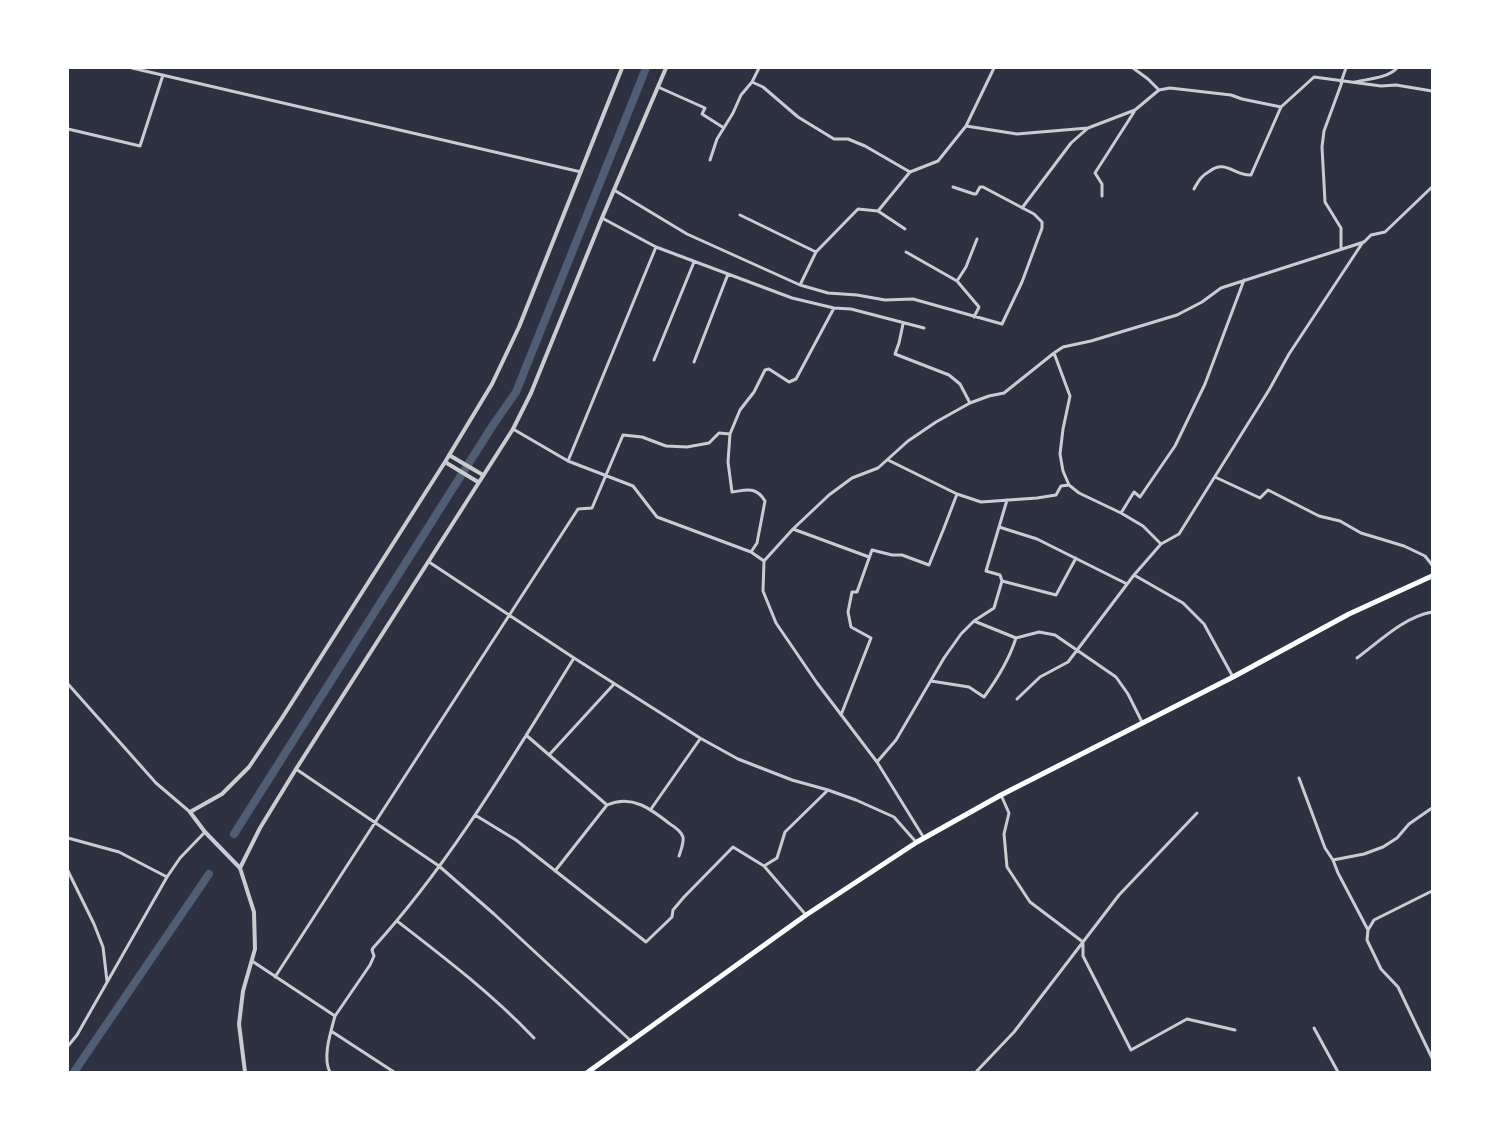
<!DOCTYPE html>
<html>
<head>
<meta charset="utf-8">
<style>
  body { margin:0 }
  #map { position:relative; width:1500px; height:1140px; overflow:hidden; background:#2d3142; font-family:Figtree,sans-serif }
  canvas { display:block }
  .frame { position:absolute; inset:0; border:69px solid #fff; pointer-events:none }
</style>
</head>
<body>
<div id="map">
<canvas width="1500" height="1140"></canvas>
<div class="frame"></div>
</div>
<script>
const g = document.querySelector('canvas').getContext('2d');
g.lineJoin = 'round';
function trace(path, color, width, dash) {
  g.strokeStyle = color;
  g.lineWidth = width;
  g.lineCap = dash ? 'butt' : 'round';
  g.setLineDash(dash || []);
  g.stroke(path);
}
trace(new Path2D(`
  M234,834L493,425L516,392L646,68
  M74,1072L209,874`), '#4f5d75', 8);
trace(new Path2D(`
  M132,68L581,172
  M1133,68L1148,79L1159,90
  M752,82L763,87L798,117L834,139H848L865,146L910,172
  M1341,82L1346,68
  M1355,82C1368,79 1388,78 1397,68
  M658,87L705,108L702,114L724,128
  M966,126L1017,134L1088,128
  M68,129L140,146L163,75
  M710,160L717,139L733,113L741,95L752,82L759,68
  M1194,189C1199,180 1201,176 1210,171C1225,159 1235,176 1251,175L1281,107L1314,77L1381,86L1396,85L1432,91
  M614,190L687,234L800,285L828,293L857,295L885,300L913,299L1002,324L1022,282L1042,228V222L1034,214L983,187H980L976,194H974L953,187
  M1102,196V184L1095,173L1134,112
  M1022,208L1071,143L1088,128L1135,110L1159,90L1170,88L1231,95L1242,99L1281,107
  M878,211L905,229
  M740,215L816,252
  M602,218L656,247L792,298L834,308L851,309L924,328
  M1341,249V228L1325,202L1322,147L1324,131L1342,82
  M906,252L957,281L979,307L974,317
  M957,281L966,267L977,239
  M800,285L816,252L858,209L878,211L910,172L938,161L966,126L994,68
  M903,324L899,343L895,354L949,375L960,384L970,403
  M1054,353L1070,396L1063,429L1060,454L1063,471L1069,485L1079,493L1121,513L1143,526L1161,544
  M654,360L694,262
  M694,362L728,274
  M513,429L568,461L633,486L657,517L751,552L764,561
  M888,460L957,494L981,502L1037,498L1056,495L1061,486L1069,485
  M568,461L656,247
  M1215,477L1260,498L1268,490L1319,516L1340,521L1361,533L1404,546L1425,556L1432,565
  M1007,500L986,571L1000,575L1002,581L1056,595L1076,558
  M1121,513L1134,492L1140,497L1175,446L1205,384L1244,280
  M999,527L1037,539L1127,584
  M793,529L869,557
  M751,552L757,543L765,501C756,486 747,490 732,492L728,462L730,434L740,410L754,392L765,370L769,369L789,382L796,379L834,308
  M429,562L574,658L700,738L738,759L792,780L828,790L856,800L894,817L916,842
  M1134,575L1183,603L1204,624L1233,677
  M974,621L1016,638L1039,632L1055,635L1116,677L1128,694L1142,722
  M1357,658C1380,641 1404,617 1432,612
  M931,681L969,687L984,697C998,678 1009,660 1016,638
  M68,684L156,783L190,812
  M1017,699L1040,677L1068,662L1134,575L1161,544L1179,534L1269,390L1289,354L1363,242
  M841,715L871,638L851,627L848,612L852,592H857L872,550L892,555H902L929,565L944,528L957,494
  M526,735L607,805
  M549,755L614,684
  M877,762L896,740L944,658L961,634L974,621L994,608L1002,581
  M296,769L439,866L494,914L631,1041
  M1299,778L1325,848L1333,860L1364,854L1383,847L1397,838L1409,824L1432,808
  M1001,795L1009,813L1004,834L1007,867L1030,902L1083,942V956L1131,1050L1187,1019L1235,1030
  M651,809L700,739
  M475,815L516,840L646,942L672,917L673,910L684,897L733,847L764,866L806,915
  M68,838L119,852L167,877
  M924,838L877,762L817,683L776,623L763,591L764,561L793,529L829,495L852,478L878,468L908,441L936,422L970,403L989,396L1004,393L1054,353L1063,347L1091,341L1177,315L1202,302L1221,288L1364,242L1371,235L1385,232L1432,187
  M1333,860L1338,873L1368,930L1367,940L1381,969L1398,987L1432,1058
  M764,866L777,858L785,832L828,790
  M68,871L94,924L103,947L107,981
  M555,871L607,805C632,794 651,809 670,824C675,827 681,831 683,837C684,843 681,850 679,856
  M397,921C445,958 492,994 534,1038
  M1368,930L1374,920L1432,891
  M252,961L335,1016C331,1031 322,1058 330,1072
  M275,977L578,509L592,508L623,435L642,437L666,446L687,447L709,443L719,433L730,434
  M335,1016L370,965L374,956L372,950L373,948C452,861 512,758 574,658
  M1314,1028L1338,1072
  M331,1031L394,1072
  M68,1046L77,1035L167,877L180,858L205,832
  M976,1072L1014,1032L1119,895L1197,813`), '#caccd0', 3);
trace(new Path2D(`
  M449,455L483,475
  M445,462L478,482
  M240,868L260,828L296,769L513,429L531,393L602,218L666,68
  M245,1072L239,1024L243,991L255,949L254,912L240,868L205,832L190,812L222,794L249,767L282,718L445,462L492,384L519,327L622,68`), '#caccd0', 4);
trace(new Path2D(`
  M588,1072L806,915L917,842L1001,795L1233,677L1349,614L1432,576`), '#fff', 5);
</script>
</body>
</html>
